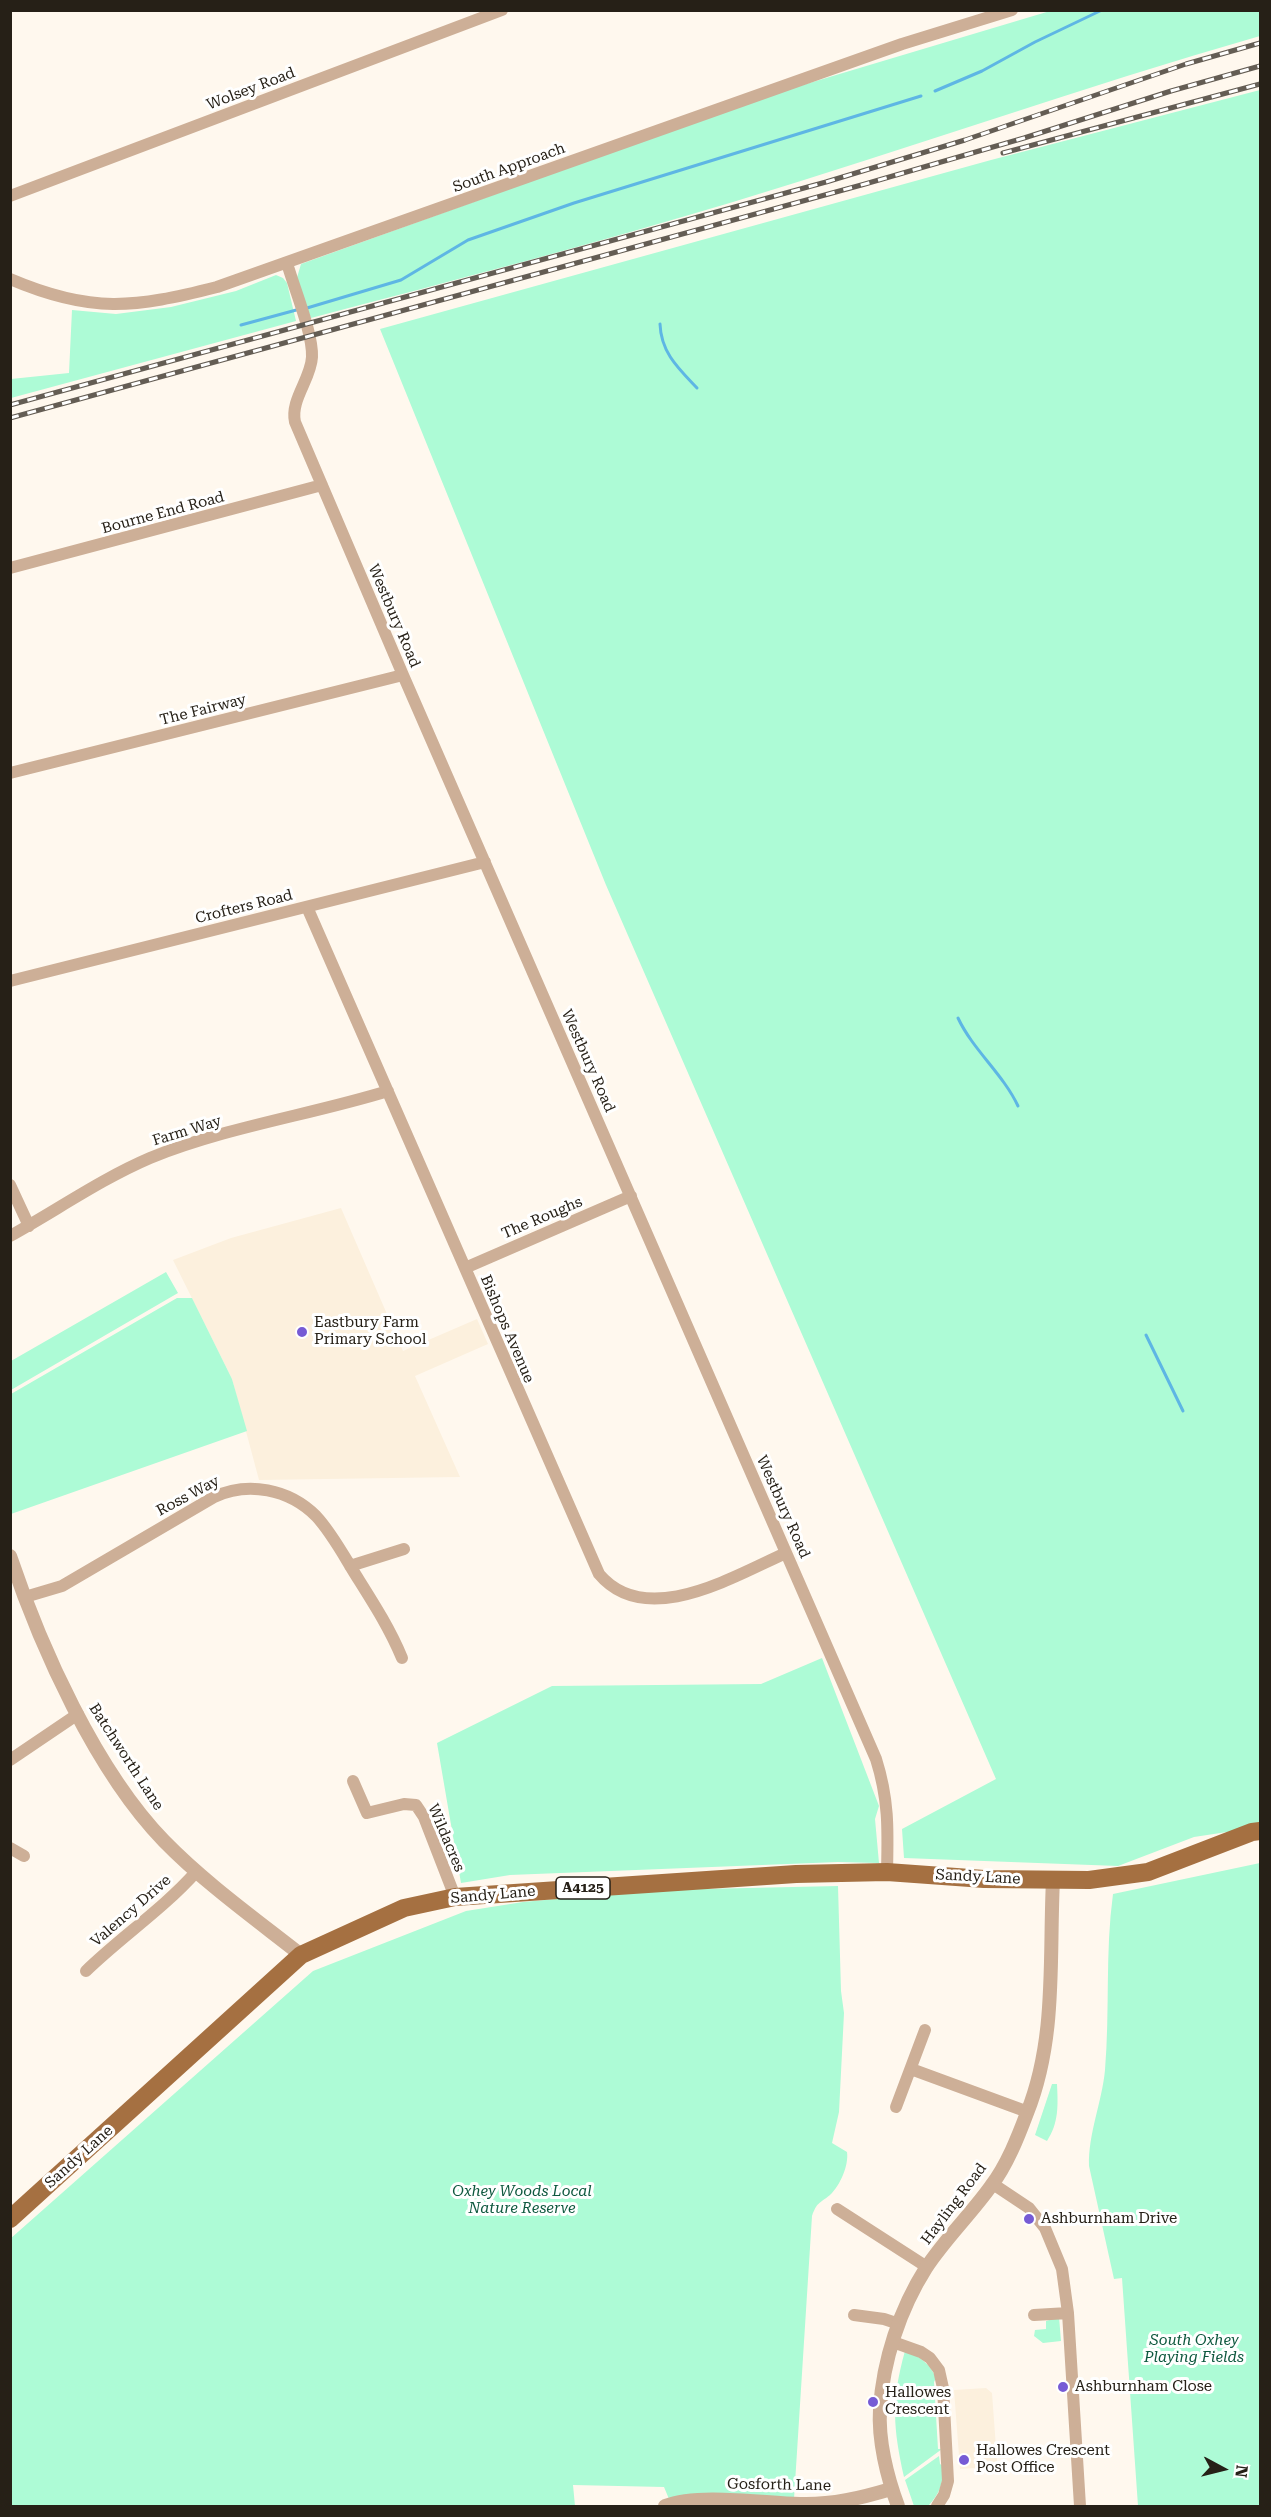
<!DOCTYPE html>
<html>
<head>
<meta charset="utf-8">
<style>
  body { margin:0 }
  #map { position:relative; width:1271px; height:2517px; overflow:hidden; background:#fff8ee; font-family:"Roboto Serif",serif }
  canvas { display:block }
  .frame { position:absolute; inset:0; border:12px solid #262017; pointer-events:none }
  .north { position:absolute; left:1193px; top:2439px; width:60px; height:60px; -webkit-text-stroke:4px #fff; paint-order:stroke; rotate:97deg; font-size:16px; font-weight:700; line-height:24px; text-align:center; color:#262017 }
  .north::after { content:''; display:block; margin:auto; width:21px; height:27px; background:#262017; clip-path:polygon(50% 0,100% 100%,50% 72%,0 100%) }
</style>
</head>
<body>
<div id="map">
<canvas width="1271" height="2517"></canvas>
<div class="frame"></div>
<div class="north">N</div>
</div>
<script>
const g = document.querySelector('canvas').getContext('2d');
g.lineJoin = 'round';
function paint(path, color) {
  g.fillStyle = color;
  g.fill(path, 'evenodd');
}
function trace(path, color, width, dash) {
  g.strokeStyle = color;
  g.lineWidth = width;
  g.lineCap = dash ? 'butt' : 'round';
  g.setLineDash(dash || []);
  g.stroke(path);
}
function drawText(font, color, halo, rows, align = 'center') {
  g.font = font + ' "Roboto Serif",serif';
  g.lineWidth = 6;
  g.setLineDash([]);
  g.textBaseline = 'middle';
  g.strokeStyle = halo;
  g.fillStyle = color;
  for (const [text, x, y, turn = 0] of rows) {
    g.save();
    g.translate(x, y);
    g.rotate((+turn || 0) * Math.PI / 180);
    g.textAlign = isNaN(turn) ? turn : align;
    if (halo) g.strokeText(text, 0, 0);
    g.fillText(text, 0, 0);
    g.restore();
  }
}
paint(new Path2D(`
  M341,1208L403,1351L477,1319L488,1344L415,1376L460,1477L259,1480L232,1379L173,1260L231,1238Z
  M986,2388L992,2393L997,2461L991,2467L960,2469L954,2390Z`), '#fcf0dd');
paint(new Path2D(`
  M1050,11H1260V36C1083,87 910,148 733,202C593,244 452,281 311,318L296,281L301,264L776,93Z
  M1260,90V1827L1194,1837L1118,1866L904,1858L902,1829L996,1779L606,885L380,329L991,160Z
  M276,275L283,278L287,283L296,321L11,398V379L69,373L72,310L116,314L171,307L236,291Z
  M166,1272L178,1293L11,1390V1361Z
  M177,1298H192L232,1379L247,1431L11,1514V1394Z
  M822,1658L879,1806L875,1819L879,1863L838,1862L510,1875L461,1883L437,1743L552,1686L761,1684Z
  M1260,1863V2506H1138L1122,2278L1114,2279L1089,2166C1088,2134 1102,2102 1105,2070C1110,2011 1105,1952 1113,1894Z
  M838,1886L841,1991L844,2013L839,2112L832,2143L847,2152C849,2165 840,2186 830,2195C819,2204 817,2202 812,2216L794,2499H669L664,2487L573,2485L575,2506H11L10,2239L313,1971L466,1911L523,1902L656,1890Z
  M1052,2084H1057C1058,2105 1059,2123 1047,2141L1035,2135Z
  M1059,2317L1061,2341L1043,2343L1034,2336L1035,2330L1046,2329V2321Z
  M905,2351C920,2356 930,2364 936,2378L934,2382L938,2449H942L904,2477C893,2427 891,2401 905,2351Z
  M939,2456L940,2464L943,2466C944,2482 939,2495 928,2506H914L905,2480Z`), '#adfbd6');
trace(new Path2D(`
  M935,91L982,71L1035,42L1102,10
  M307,308L401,280L468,240L574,203L921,96
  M660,324C661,353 679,369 697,388
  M241,325L300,309
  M958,1018C973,1050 1003,1074 1018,1106
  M1146,1335L1183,1411`), '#5eb6e4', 3);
trace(new Path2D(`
  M10,196L502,10
  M287,263C294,288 313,333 312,357C311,379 290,400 295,422L403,675L876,1759C889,1800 888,1830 887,1872
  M10,279C92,314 134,308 217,287L902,44L1012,10
  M10,568L322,485
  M10,773L403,675
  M307,907L599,1574C646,1630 734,1576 786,1553
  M10,981L485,862
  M10,1185L29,1226
  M10,1236C57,1210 101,1179 150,1158C226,1127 310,1115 388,1091
  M465,1268L631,1196
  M350,1566L404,1549
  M25,1597L62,1586L214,1497C248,1481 289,1489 316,1516C332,1533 345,1558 357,1577C374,1604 390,1629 402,1658
  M10,1760L78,1714
  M353,1781L367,1813L404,1804L416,1805L424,1817L455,1897
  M10,1848L24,1856
  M86,1971C121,1937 163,1909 196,1872
  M911,2069L1028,2112
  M896,2107L925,2030
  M993,2184L1029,2208L1045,2228L1062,2269L1068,2313L1080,2506
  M837,2209L927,2267
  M854,2315L884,2319L899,2324
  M1034,2315L1068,2313
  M893,2342L921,2352L930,2358L939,2370L943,2388L948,2481L944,2495L937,2506`), '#cdaf97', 12);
trace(new Path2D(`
  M10,1556C41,1648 96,1771 164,1841C205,1883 254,1918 301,1955
  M665,2506C700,2493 761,2503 800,2504C832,2505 861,2498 891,2489
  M898,2506C887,2477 878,2440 880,2409C883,2360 900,2309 926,2268C945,2239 971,2214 991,2186C1007,2165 1018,2137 1027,2113C1057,2038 1049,1958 1053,1880`), '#cdaf97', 14);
trace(new Path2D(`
  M10,2219L301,1955L404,1908L455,1897L796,1874L887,1872L984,1879L1089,1880L1148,1872L1252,1832L1260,1831`), '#a57041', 18);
const rail = new Path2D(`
  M1003,153L1260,84
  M10,405L826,182L965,140L1186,64L1260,43
  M10,418L865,184L1024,138L1171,91L1260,66`);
trace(rail, '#645d54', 5);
trace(rail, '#fff', 3, [9]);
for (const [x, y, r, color] of [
  [302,1332,6,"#765bd5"],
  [1029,2219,6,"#765bd5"],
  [1063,2387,6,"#765bd5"],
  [873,2402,6,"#765bd5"],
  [964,2460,6,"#765bd5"]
]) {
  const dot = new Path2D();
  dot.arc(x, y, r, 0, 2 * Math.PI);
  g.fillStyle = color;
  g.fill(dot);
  trace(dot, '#fff', 2);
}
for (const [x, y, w] of [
  [583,1888,54]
]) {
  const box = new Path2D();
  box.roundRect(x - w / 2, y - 11, w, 22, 4.5);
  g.fillStyle = '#fff';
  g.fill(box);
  trace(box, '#262017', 1.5);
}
drawText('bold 14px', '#262017', null, [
  ["A4125",583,1888]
]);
drawText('15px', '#262017', '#fff', [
  ["Wolsey Road",251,89,-21],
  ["South Approach",509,168,-20],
  ["Bourne End Road",163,513,-15],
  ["Westbury Road",394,616,67],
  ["The Fairway",203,710,-14],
  ["Crofters Road",244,907,-14],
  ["Westbury Road",588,1061,66],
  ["Farm Way",187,1131,-17],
  ["The Roughs",542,1218,-23],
  ["Bishops Avenue",507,1329,67],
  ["Ross Way",188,1496,-28],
  ["Westbury Road",783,1507,66],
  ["Batchworth Lane",126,1757,57],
  ["Wildacres",446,1838,67],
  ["Sandy Lane",978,1877,3],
  ["Sandy Lane",493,1895,-5],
  ["Valency Drive",131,1911,-41],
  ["Sandy Lane",79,2157,-42],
  ["Hayling Road",954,2204,-53],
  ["Gosforth Lane",779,2485,1]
]);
drawText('15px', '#262017', '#fff', [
  ["Eastbury Farm",314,1323],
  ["Primary School",314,1340],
  ["Ashburnham Drive",1041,2219],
  ["Ashburnham Close",1075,2387],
  ["Hallowes",885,2393],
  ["Crescent",885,2410],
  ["Hallowes Crescent",976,2451],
  ["Post Office",976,2468]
], 'left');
drawText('italic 15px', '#0d583e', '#fff', [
  ["Oxhey Woods Local",522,2192],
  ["Nature Reserve",522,2209],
  ["South Oxhey",1194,2341],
  ["Playing Fields",1194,2358]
]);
</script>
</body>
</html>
